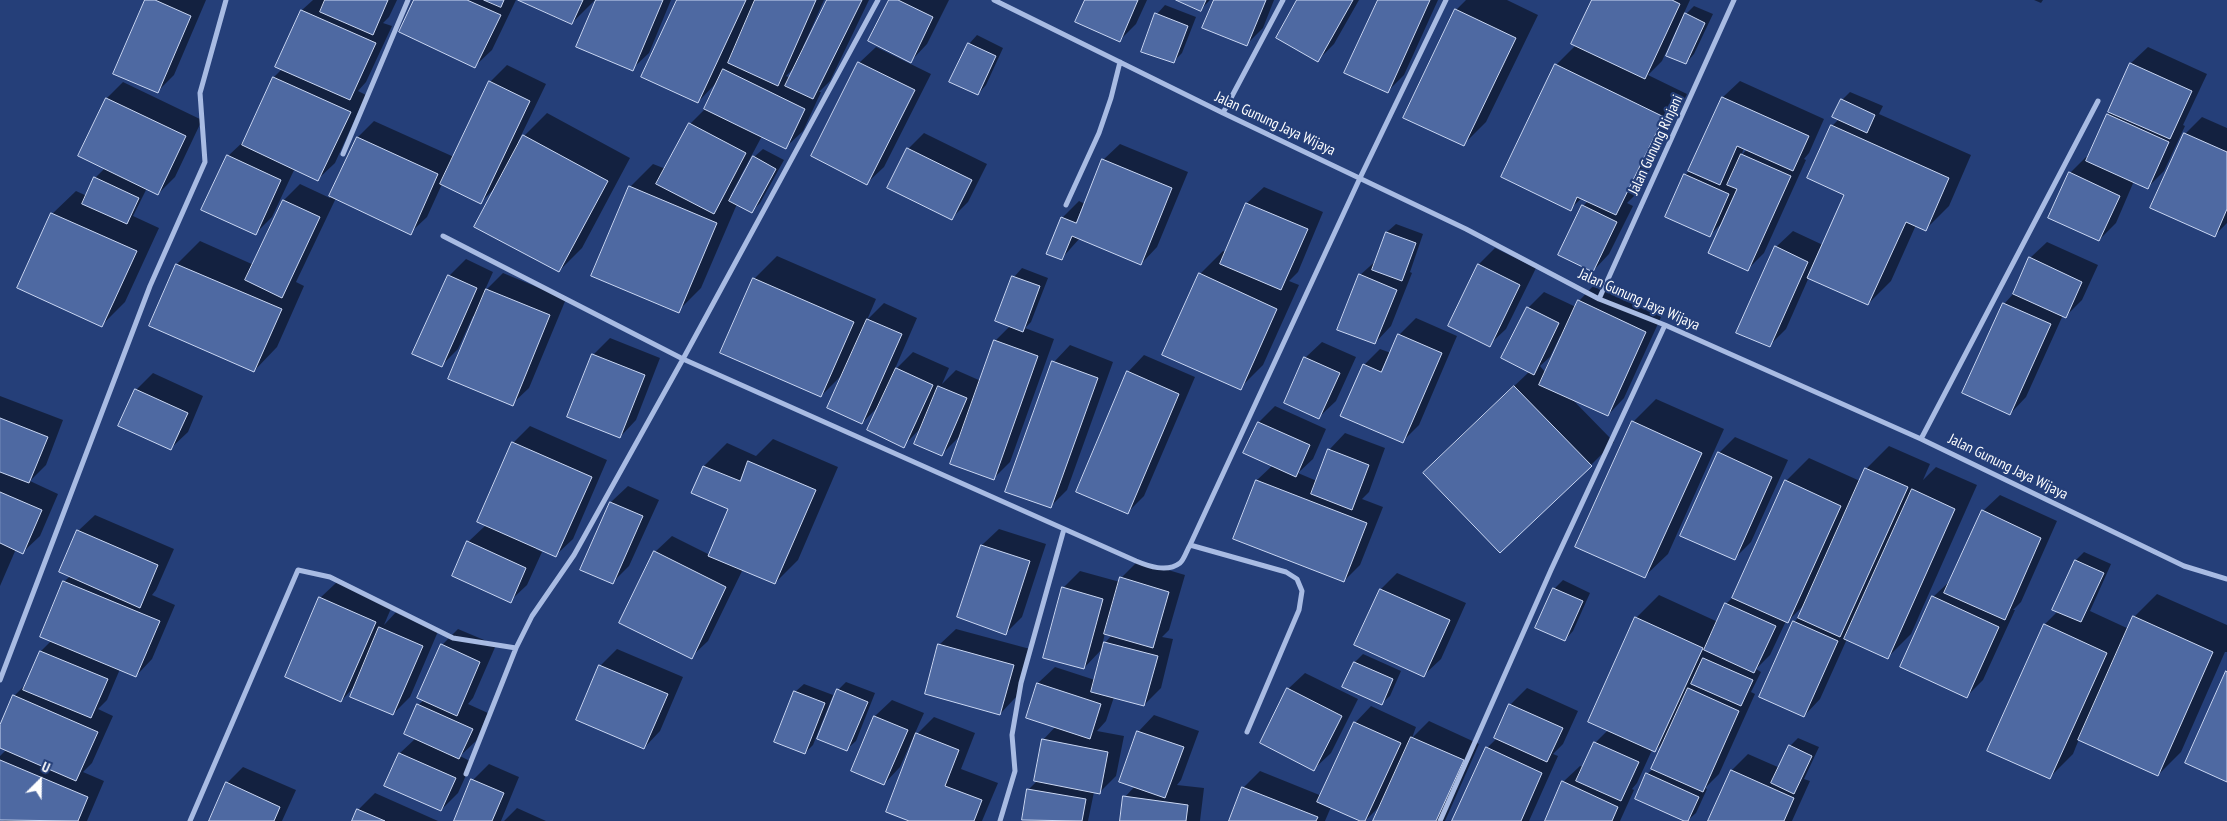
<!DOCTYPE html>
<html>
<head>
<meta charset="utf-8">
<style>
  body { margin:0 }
  #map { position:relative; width:2227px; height:821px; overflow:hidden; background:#253f79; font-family:"PT Sans Narrow",sans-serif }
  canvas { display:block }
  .north { position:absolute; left:15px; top:756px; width:50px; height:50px; -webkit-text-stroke:4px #253f79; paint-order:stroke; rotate:23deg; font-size:14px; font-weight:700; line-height:20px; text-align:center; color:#fff }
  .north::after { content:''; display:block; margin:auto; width:18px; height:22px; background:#fff; clip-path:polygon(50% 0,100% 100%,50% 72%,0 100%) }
</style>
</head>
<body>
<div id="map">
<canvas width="2227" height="821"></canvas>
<div class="north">U</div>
</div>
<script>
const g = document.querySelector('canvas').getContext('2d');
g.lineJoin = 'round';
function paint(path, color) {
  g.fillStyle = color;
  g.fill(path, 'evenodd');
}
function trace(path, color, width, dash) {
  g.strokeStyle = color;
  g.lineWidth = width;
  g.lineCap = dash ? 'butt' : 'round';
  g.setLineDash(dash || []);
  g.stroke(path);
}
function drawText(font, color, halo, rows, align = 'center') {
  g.font = font + ' "PT Sans Narrow",sans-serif';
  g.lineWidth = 4.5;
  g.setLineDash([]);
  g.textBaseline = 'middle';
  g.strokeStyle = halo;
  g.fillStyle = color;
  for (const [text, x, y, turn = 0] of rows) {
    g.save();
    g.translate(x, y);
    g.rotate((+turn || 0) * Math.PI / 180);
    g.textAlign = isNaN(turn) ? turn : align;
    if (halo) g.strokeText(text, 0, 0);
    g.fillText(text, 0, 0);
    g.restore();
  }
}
paint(new Path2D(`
  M146,0H206L174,75L157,92Z
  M313,0H397L389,17L383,23L392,26L366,82L358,91L366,95L335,163L318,179L295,168L272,217L255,234L228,156L245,140L274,77L282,69L277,67L302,10Z
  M415,0H516L492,50L475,66Z
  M521,0H595L572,23Z
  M597,0H671L649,53L632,69Z
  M678,0H824L803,47L805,48L829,0H869L830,81L819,92H821L803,131L786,147L762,136L730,196L732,197L754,157L763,149L784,160L760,203L752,211L737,204L701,288L678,311L630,187L653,164L666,169L690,124L706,108L718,81L698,102ZM796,66L791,78L786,76Z
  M890,0H949L927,44L911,61Z
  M1087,0H1147L1136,24L1120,40Z
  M1179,0H1210L1201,9Z
  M1215,0H1274L1263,28L1247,44Z
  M1299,0H1359L1334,44L1318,60Z
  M1379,0H1438L1404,75L1387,92Z
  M1466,0H1507L1538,15L1486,122L1463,145L1405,117L1456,10Z
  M1593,0H1690L1662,61L1648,75L1687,94L1639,191L1627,203L1633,206L1609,254L1593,271L1583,206L1588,201L1582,198L1570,209L1502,176L1556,65L1576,45Z
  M2034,0H2043L2041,3Z
  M1165,5L1196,17L1182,53L1173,62L1157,14Z
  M1694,6L1713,14L1694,54L1686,63V14Z
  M977,35L1003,48L986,85L978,94L969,44Z
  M876,47L931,74L884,167L867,183L859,63Z
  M2148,47L2207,74L2183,125L2185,126L2164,171L2148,187L2134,181L2116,223L2099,240L2070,173L2086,157L2089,158L2131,63Z
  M507,65L546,84L518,142L520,143L524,136L547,113L630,158L582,248L559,271L495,188L481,202L442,184L427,217L410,233L336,198L296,282L304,286L277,347L254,371L151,325L177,264L200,241L254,265L284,200L300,184L330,198L358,137L374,121L454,157L490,82Z
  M1740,81L1824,119L1809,153L1804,159L1806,160L1764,253L1747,270L1723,222L1709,236L1685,175L1690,170L1723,97ZM1744,148L1747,149L1741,156Z
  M123,82L202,120L175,177L158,194L147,188L133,216L159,228L125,302L102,325L52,214L76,191L87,196L95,178L105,168L107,98Z
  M1850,92L1883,106L1879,114L1971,155L1949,206L1926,229L1916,225L1891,281L1868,304L1809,277L1786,329L1769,346L1776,247L1793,231L1823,245L1846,194L1832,126L1839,119L1842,100Z
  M2202,117L2227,128V223L2215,235L2185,134Z
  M924,133L987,164L968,202L951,219L908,149Z
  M1120,144L1188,172L1157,247L1141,264L1080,238L1062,258V218L1079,201L1085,204L1103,160Z
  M1264,187L1323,212L1298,272L1289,281L1299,285L1263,365L1240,388L1200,274L1223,251L1226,252L1247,203Z
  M1396,224L1423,234L1410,272L1412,273L1391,326L1375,343L1360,275L1378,259L1387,232Z
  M2047,242L2098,265L2082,300L2066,316L2063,315L2026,397L2010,414L2004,304L2014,293L2030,258Z
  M1495,248L1536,268L1506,329L1489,345L1479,264Z
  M777,256L876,299L867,320L884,303L917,318L894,371L913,352L949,368L942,384L956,370L981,381L996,340L1010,326L1014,277L1022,268L1048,278L1031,322L1025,328L1054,339L1010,462L994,478L962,434L942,454L921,428L903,446L879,406L862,423L844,373L821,396L754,279Z
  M466,259L493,272L484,292L503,273L566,299L529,388L512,404L475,317L473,316L458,349L441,366L449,276Z
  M1595,284L1662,315L1624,398L1608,415L1571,398L1614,442L1591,465L1447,450L1530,371L1528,308L1544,292L1576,307L1579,301ZM1560,336L1562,337L1546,373L1540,366L1550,357Z
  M1416,318L1457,336L1419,425L1402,442L1364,365L1380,349L1391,353L1399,335Z
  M610,338L660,358L636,420L620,437L593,355Z
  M1322,342L1356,357L1336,401L1319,417L1305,358Z
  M1070,345L1113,362L1067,490L1050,507L1054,362Z
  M1144,355L1195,377L1144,496L1128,512V372Z
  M153,373L203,396L188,432L171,448L136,390Z
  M0,396L63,420L46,465L30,481L58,494L40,536L23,552L16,549L0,586Z
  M1656,399L1724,429L1668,554L1644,577L1633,422Z
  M1275,406L1326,429L1313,459L1298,473L1317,481L1329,450L1345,433L1385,448L1369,492L1362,499L1383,507L1360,565L1344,581L1235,538L1257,480L1273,465L1259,422Z
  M530,426L607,460L573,539L556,555L537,547L536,549L542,552L527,585L510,601L468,542L486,525L513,443Z
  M1735,437L1788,460L1751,542L1734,559L1719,453Z
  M773,439L838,467L798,560L775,583L743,569L708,641L691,657L655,552L672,536L710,555L730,508L704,466L727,443L756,456Z
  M1889,446L1930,464L1923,480L1936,467L1977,485L1911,634L1888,657L1847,639L1820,699L1804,716L1794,622L1799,617L1805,604L1788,621H1786L1770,655L1756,669L1761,672L1751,692L1755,694L1719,774L1705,788L1707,789L1696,813L1687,821L1647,774L1653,769L1665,741L1655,751L1652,750L1637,783L1632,789L1634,790L1620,821H1546L1563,782L1580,766L1584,767L1595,743L1608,730L1636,618L1659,595L1718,622L1726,604L1734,596L1786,481L1809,458L1860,481L1866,469Z
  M628,486L659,500L629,566L612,583L582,569L611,502Z
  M2000,495L2057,521L2021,602L2013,610H2015L1983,680L1966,697L1933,597L1950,581L1983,511Z
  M95,515L174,549L156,590L152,595L175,605L152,659L136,676L120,669L107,700L98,709L113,716L92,763L83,772L104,781L87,821H5L0,819V756L7,749L0,746V728L14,696L27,683L41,651L51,641L64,582L71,575L78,531Z
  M999,529L1046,544L1022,617L1006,633L958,616L982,545Z
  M2084,552L2111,564L2090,611L2129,629L2134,617L2157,594L2227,625V652H2225L2181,752L2158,775L2079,739L2073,754L2050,777L2045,624L2058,611L2054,609L2076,560Z
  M1138,561L1185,575L1169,630L1162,637L1173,639L1161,688L1144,705L1114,697L1106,721L1097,731L1124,736L1116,776L1099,793L1094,792L1088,821H1037L1023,819L1028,790L1038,780L1043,740L1056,726L1027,717L1038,683L1055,667L1095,680L1103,648L1084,668L1063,588L1080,571L1120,582L1121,578ZM1105,633L1112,635L1102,646Z
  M1397,573L1466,603L1441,659L1424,675L1381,589Z
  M1563,580L1590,593L1573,631L1565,640L1554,589Z
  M337,582L392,606L384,625L397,611L439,629L410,697L393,714L355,686L341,701L320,598Z
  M458,629L496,645L473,698L468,704L488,713L476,741L460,756L472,762L458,793L441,810L386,785L400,753L416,738L418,705L424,700L442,645Z
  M956,629L1030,649L1016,697L1000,714L939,645Z
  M617,649L683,677L660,731L644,748L600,666Z
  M1363,654L1401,671L1390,696L1381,704L1355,662Z
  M1305,673L1358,699L1331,753L1314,769L1288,689Z
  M846,682L875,693L856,741L847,749L838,690Z
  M804,684L833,695L813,745L805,753L795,692Z
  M1527,688L1578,711L1563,744L1553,754L1558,756L1529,821H1454L1487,748L1497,738L1510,705Z
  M892,700L924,713L900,767L884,784L853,770L875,716Z
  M1371,706L1416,727L1412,738L1429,721L1479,744L1445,821H1374L1382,804L1365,821L1331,807L1325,821H1230L1243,788L1260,771L1322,796L1355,723Z
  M1154,715L1199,731L1181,780L1177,785L1204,788L1200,821H1122L1125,797L1135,786L1138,732Z
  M934,717L975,733L961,769L998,783L982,821H913L917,734Z
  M1798,738L1819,747L1804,779L1810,781L1792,821H1709L1732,770L1748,754L1780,768L1790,746Z
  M489,764L519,777L501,821H455L473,780Z
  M243,767L296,790L282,821H210L227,783Z
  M375,793L438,821H354L358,810Z
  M517,808L546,821H504Z`), '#0007');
const building = new Path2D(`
  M145,0H155L191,16L158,93L113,74Z
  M325,0H388L373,35L320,12Z
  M414,0H467L501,15L475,68L399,32Z
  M484,0H504L501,7Z
  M518,0H583L572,24Z
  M596,0H663L633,71L576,47Z
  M677,0H746L698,103L641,77Z
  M755,0H816L778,86L728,63Z
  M827,0H862L813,99L785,86Z
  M889,0H898L933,17L911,63L868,41Z
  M1085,0H1138L1120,42L1075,22Z
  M1176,0H1206L1201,11Z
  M1214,0H1266L1247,46L1202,28Z
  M1297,0H1353L1318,62L1276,38Z
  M1378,0H1430L1388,93L1344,73Z
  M1592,0H1672L1680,4L1645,79L1571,44Z
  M1455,9L1516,38L1464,146L1403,118Z
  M301,10L376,43L350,100L275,67Z
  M1155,13L1188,26L1174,63L1141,52Z
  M1685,13L1705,23L1686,64L1666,56Z
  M968,43L996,56L978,95L949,82Z
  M858,62L915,90L867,185L811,156Z
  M2130,63L2192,91L2170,139L2108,112Z
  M1555,64L1664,117L1616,215L1577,197L1571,211L1501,177Z
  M723,69L805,109L786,149L704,109Z
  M273,77L351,112L318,181L242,145Z
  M489,81L530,101L481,204L440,184Z
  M1722,97L1809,136L1793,171L1737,146L1720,185L1688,171Z
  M106,98L186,136L158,195L78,156Z
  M1841,99L1875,115L1867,133L1832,117Z
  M2107,114L2169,142L2148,189L2086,161Z
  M689,123L746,153L714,214L656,184Z
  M1831,125L1949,178L1926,231L1906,222L1868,305L1807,278L1844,195L1807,178Z
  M2184,133L2227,152V209L2215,237L2150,208Z
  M523,135L608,181L559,272L474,227Z
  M357,137L438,174L411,235L329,196Z
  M907,148L972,180L952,220L887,188Z
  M1741,154L1791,176L1748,271L1708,253L1737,189L1727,185Z
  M227,155L281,180L256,235L201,210Z
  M753,156L776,169L752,213L729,201Z
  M1102,159L1172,188L1141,265L1072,236L1062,260L1046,254L1061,217L1076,223Z
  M2069,172L2120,196L2099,241L2048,218Z
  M1684,174L1729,194L1710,237L1665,217Z
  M94,177L139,198L127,224L82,204Z
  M629,186L717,223L679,313L591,276Z
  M283,200L320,217L282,298L245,280Z
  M1246,203L1308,229L1281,290L1220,264Z
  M1582,205L1617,222L1593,272L1558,255Z
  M51,213L137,251L102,327L17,288Z
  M1386,232L1416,243L1402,281L1372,270Z
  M1775,246L1808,262L1770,347L1736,333Z
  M2029,257L2082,282L2066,318L2013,294Z
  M176,264L282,309L254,372L149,326Z
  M1478,264L1520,285L1490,347L1448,326Z
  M1199,273L1277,309L1241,390L1162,355Z
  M1359,274L1397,290L1375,344L1337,330Z
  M448,275L477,288L442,367L412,354Z
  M1012,276L1040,286L1023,332L995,321Z
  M753,278L854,322L821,397L720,353Z
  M486,289L550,315L513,406L448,379Z
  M1578,300L1646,332L1608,416L1539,385Z
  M2003,303L2051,324L2010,415L1962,393Z
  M1527,307L1559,323L1534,375L1501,358Z
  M867,319L902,334L862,424L827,408Z
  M1398,334L1442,353L1403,443L1340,416L1363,364L1381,372Z
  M994,340L1038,356L994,480L950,464Z
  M592,354L645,375L620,438L567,417Z
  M1304,357L1340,373L1319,419L1284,403Z
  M1052,361L1098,378L1051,508L1005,492Z
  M896,368L933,385L904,448L867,430Z
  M1127,371L1179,394L1128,514L1076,492Z
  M938,386L967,398L942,456L914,444Z
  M1514,386L1592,466L1500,553L1423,473Z
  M135,389L188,413L171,450L118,426Z
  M0,418L48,437L29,483L0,472Z
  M1632,421L1702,453L1645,578L1575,547Z
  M1258,422L1310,445L1296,477L1243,453Z
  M512,442L592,477L556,557L477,522Z
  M1328,449L1369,465L1352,510L1311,494Z
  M1718,452L1772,477L1735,560L1680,536Z
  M748,461L816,490L775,584L708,556L728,509L691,493L703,466L740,481Z
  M1865,468L1908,487L1840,637L1798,618Z
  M1256,480L1367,523L1344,582L1233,539Z
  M1785,480L1841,506L1788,623L1732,598Z
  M1912,489L1955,509L1888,659L1844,639Z
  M0,492L42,510L23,554L0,543Z
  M610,502L643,516L613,584L580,570Z
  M1982,510L2041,538L2005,620L1944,593Z
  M77,530L158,565L140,608L59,572Z
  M467,541L526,568L511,603L452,576Z
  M981,545L1030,561L1006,635L957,617Z
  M654,551L726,587L692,659L619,623Z
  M2075,560L2104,573L2081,622L2052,610Z
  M1120,577L1169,592L1153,648L1104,634Z
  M63,581L160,621L136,677L40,637Z
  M1062,587L1103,599L1084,669L1043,658Z
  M1553,588L1583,601L1565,641L1535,628Z
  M1380,589L1450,620L1424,677L1354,645Z
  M1932,596L1999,627L1967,698L1900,667Z
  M319,597L376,622L341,702L285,677Z
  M1725,603L1776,626L1754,673L1704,650Z
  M2133,616L2213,652L2158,776L2078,740Z
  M1635,617L1703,648L1655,752L1588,722Z
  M1793,621L1838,641L1804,717L1759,697Z
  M2044,624L2107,653L2050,779L1987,751Z
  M379,627L423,646L393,715L350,697Z
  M1104,642L1158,656L1144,706L1091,692Z
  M441,644L480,662L457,716L417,698Z
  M938,644L1014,665L1000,715L925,694Z
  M40,651L108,679L91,718L23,690Z
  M1703,658L1753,680L1741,706L1691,684Z
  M1354,662L1393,679L1382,705L1342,687Z
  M599,665L668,694L644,749L576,720Z
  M2226,671L2227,672V782L2185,763Z
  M1037,683L1101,704L1090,739L1026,718Z
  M1287,688L1342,716L1314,771L1260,743Z
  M1688,688L1739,711L1703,792L1651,769Z
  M837,689L868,702L847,751L817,739Z
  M794,691L825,703L805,754L774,742Z
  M13,695L98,732L76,781L0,748V725Z
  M417,704L473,729L459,759L404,734Z
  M1509,704L1563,728L1547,762L1494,738Z
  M874,716L908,730L884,785L851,771Z
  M1354,722L1401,743L1365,821H1360L1317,802Z
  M1137,731L1184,747L1165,798L1119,782Z
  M916,733L959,750L945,786L982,800L974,821H909L886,812Z
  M1411,737L1464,760L1436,821H1373Z
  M1042,739L1108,752L1100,794L1034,781Z
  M1594,742L1639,762L1621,801L1576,781Z
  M1789,745L1812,756L1794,794L1771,783Z
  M1486,747L1542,773L1521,821H1452Z
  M399,753L456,778L441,811L384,786Z
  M0,760L88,797L78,821L0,820Z
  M1731,770L1794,798L1784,821H1708Z
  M1646,773L1699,797L1688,821H1684L1635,799Z
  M471,779L504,793L492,821H454Z
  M1562,781L1618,807L1612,821H1545Z
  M226,782L280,807L274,821H209Z
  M1242,787L1318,817L1316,821H1229Z
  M1027,789L1086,799L1082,821L1022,820Z
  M1123,796L1188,805L1186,821H1120Z
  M357,809L385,821H352Z`);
paint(building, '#4e69a2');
trace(building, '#cad7f3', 1);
trace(new Path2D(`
  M878,0L683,359L1136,561C1148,566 1167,573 1180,563C1184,560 1187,550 1190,545L1360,178L1446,0
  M994,0L1223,113L1466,229L1599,299L1665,325L1921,439L2184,566L2227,579
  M1223,113L1283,0
  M343,154L408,0
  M1066,205L1099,133L1111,98L1120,62
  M443,236L683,359L574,555L532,616L516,648L466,774
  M1599,299L1734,0
  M1921,439L2098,101
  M1190,545L1286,572L1297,579L1302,591L1299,610L1247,732
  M0,680L150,286L205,162L200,93L226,0
  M190,821L298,570L330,577L453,638L516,648
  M1000,821L1015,771L1012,735L1021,683L1064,529
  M1440,821L1551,570L1665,325`), '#a8bbe3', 5);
drawText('15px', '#fff', '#253f79', [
  ["Jalan Gunung Jaya Wijaya",1275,124,25],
  ["Jalan Gunung Rinjani",1656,145,-65],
  ["Jalan Gunung Jaya Wijaya",1639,300,24],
  ["Jalan Gunung Jaya Wijaya",2008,467,26]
]);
</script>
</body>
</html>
